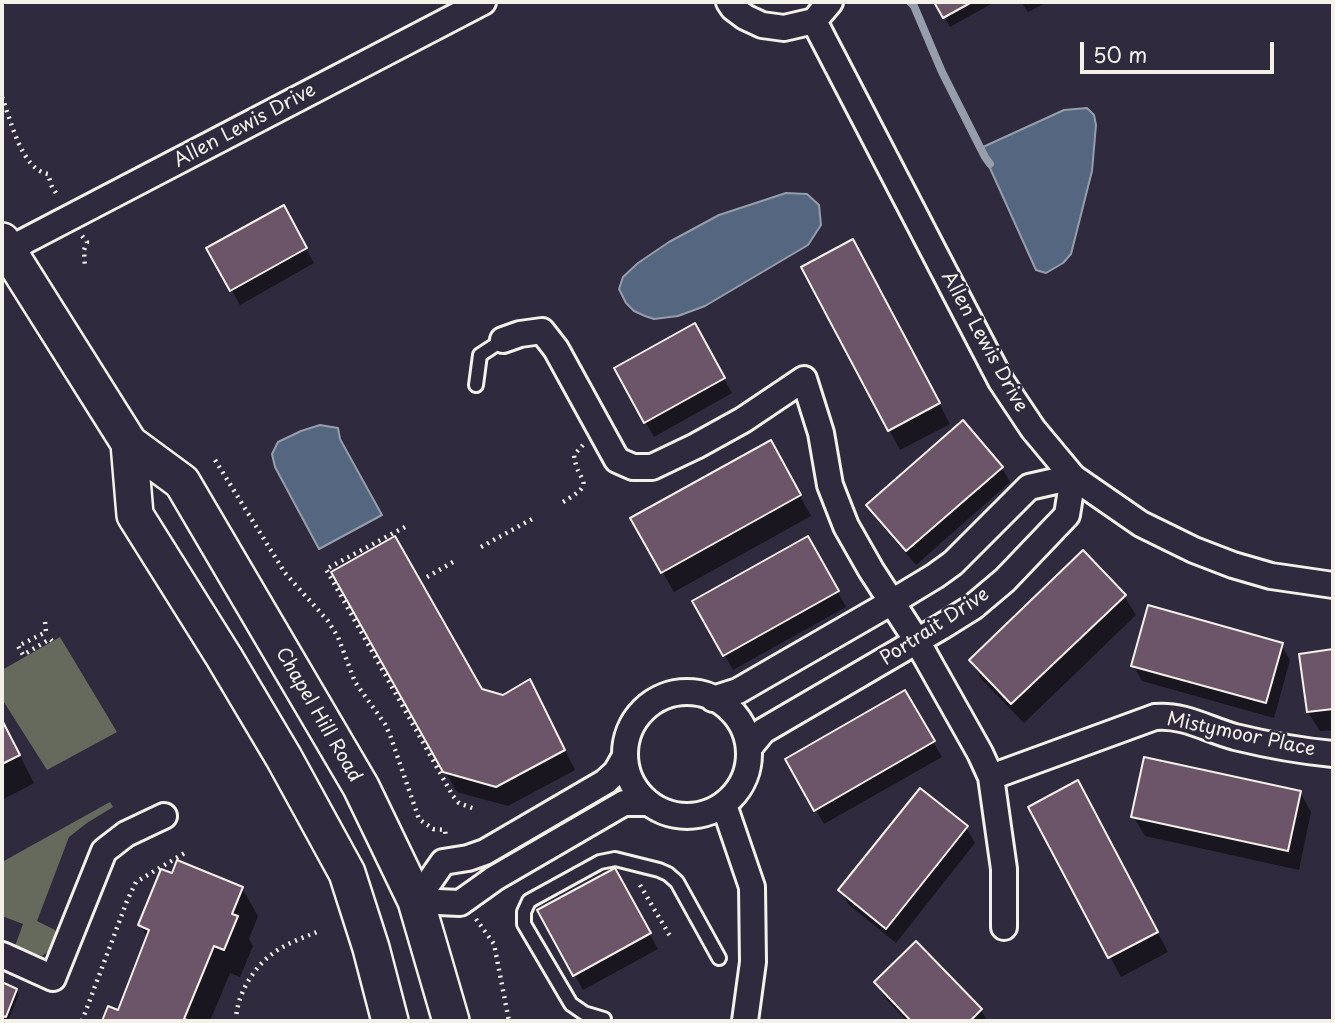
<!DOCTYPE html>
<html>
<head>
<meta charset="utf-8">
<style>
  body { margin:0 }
  #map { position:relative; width:1335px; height:1023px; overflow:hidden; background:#2f2a3d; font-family:"Playpen Sans",sans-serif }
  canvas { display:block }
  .frame { position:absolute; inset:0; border:4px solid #f4f1e8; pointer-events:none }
  .scale { position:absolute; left:1080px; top:42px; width:194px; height:32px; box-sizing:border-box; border:4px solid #f4f1e8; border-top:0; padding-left:9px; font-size:21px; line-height:24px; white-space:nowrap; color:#f4f1e8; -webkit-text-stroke:5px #2f2a3d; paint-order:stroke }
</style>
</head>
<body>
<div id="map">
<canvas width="1335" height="1023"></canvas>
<div class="frame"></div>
<div class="scale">50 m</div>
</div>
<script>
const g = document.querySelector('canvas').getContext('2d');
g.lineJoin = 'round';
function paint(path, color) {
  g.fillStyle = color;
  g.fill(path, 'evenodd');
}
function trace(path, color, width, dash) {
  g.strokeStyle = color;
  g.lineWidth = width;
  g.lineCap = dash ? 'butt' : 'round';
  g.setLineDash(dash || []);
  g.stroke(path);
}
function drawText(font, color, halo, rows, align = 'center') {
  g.font = font + ' "Playpen Sans",sans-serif';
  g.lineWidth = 5;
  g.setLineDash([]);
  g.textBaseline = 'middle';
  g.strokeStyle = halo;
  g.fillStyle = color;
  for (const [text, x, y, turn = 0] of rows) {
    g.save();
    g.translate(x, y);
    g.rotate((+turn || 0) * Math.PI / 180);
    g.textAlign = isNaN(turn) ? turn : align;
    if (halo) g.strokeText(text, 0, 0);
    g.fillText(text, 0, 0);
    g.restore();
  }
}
paint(new Path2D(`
  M60,637L117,732L47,770L2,699V670Z
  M110,802L113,807L87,823L69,837L37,921L55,930L56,933L50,950L42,956L15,946L23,924L2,916V862Z`), '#666a5d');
const water = new Path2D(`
  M1087,108L1094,115L1096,125L1092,171L1071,254L1063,263L1046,273L1036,270L985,157L983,147L1064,110Z
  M786,193L807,194L819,205L821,225L808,245L705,306L678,316L654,319L645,316L634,311L626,303L619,289L623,277L638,263L669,242L719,215Z
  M320,425L338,428L340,439L382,515L319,549L275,467L272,454L278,442L301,431Z`);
paint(water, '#556680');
trace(water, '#959eaa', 2);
paint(new Path2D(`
  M936,2H990L991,4L950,27Z
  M1021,2H1047L1028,12Z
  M283,208L314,263L240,305L209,249Z
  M864,261L950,424L900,450L803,268Z
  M694,325L732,393L654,437L616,369Z
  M770,442L811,516L674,592L632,519Z
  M1002,468L1010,482L916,565L877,520L868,506Z
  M808,539L846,607L733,670L695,602Z
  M333,573L481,691L504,697L540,701L575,770L508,806L457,792Z
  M1124,596L1136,615L1024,723L982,680L971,660Z
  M1281,645L1290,660L1274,718L1142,681L1133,665Z
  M1333,651V730L1320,731L1308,712L1301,655Z
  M904,692L942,757L824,824L787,760Z
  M2,721L34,783L2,800Z
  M1300,792L1311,812L1299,870L1145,836L1133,816Z
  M1088,802L1168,952L1121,977L1030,807Z
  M966,828L975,843L896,943L849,905L840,890Z
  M615,870L658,949L583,990L539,911Z
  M242,888L258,916L249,939L253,946L240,977L230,973L210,1021H104L109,1008L119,1012L148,939L140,925Z
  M876,983L981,1010L987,1021H907L885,998Z
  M2,984L16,990L19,994L8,1021L2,1018Z`), '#0007');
trace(new Path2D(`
  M910,2L914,6L942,72L985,157L990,164`), '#959eaa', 8);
const building = new Path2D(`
  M934,2H972L943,18Z
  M284,205L307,248L230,291L206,248Z
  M853,239L940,403L888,431L801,267Z
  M695,323L725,378L644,423L614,368Z
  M963,420L1003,467L906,551L866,505Z
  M771,440L801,495L661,573L630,518Z
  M395,536L482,689L503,695L530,679L565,750L496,787L443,772L331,572Z
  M808,536L839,591L723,656L692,601Z
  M1083,550L1126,595L1011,704L969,660Z
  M1148,605L1283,643L1266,703L1131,666Z
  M1333,649V709L1307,712L1299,654Z
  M905,690L935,741L814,811L785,759Z
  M2,720L20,755L2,764Z
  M1144,757L1301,791L1288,851L1131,817Z
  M1078,780L1158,932L1108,958L1028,807Z
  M920,788L968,826L886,929L838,890Z
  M177,860L243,887L232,914L238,916L224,950L214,946L184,1019L191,1021H102L108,1006L118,1010L149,930L138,925L161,869L172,873Z
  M615,868L651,933L573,976L537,910Z
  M916,941L982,1009L970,1021H911L874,982Z
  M2,982L17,989L6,1017L2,1016Z`);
paint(building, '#6c5568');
trace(building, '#f4f1e8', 2);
const service = new Path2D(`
  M476,385L480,355L503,340
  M604,1019L584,1013L571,1004L524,924V912L529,901L600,862L615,859L659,870L668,874L677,882L719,958`);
const minor = new Path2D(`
  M729,2L733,8L745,17L762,25L784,28L814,21L830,2
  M814,21L1001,381L1033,429L1073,477L1141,524L1194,550L1233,565L1271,576L1333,585
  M2,253L483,2
  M503,340L520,334L542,331L556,349L617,460L633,467H652L696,446L743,420L804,379L821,433L830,485L846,526L871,570L917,641L980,753L991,777L1004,869V927
  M625 754a62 62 0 1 1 124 0a62 62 0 1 1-124 0Z
  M713,699L738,691L892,602L935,576L953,563L1029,487L1073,477L1067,515L1005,580L973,607L941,627L763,731L749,748
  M991,777L1155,717C1183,714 1209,730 1235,737C1268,745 1300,751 1333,754
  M724,805L752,887L753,962L745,1021
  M416,901L443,862L468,858L485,852L605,782L616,772L624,758
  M416,901L460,903L495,878L624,803H648
  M2,955L53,978L104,851L126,834L164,816`);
const secondary = new Path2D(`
  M2,241L129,443L182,482L361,787L416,901L451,1021
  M129,443L135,515L224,657L284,758L347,873L371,948L390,1021`);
trace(service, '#f4f1e8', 18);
trace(minor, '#f4f1e8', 30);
trace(secondary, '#f4f1e8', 40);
trace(new Path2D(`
  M2,97C11,120 21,169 48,174L52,187L58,196
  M82,236L87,242L84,250L85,267
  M215,460L285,573L328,621L338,637L355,682L385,724L390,735L419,819L433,829L445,830L446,838
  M563,502C599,481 577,484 574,455L583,445
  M405,527L326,569L453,796L459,803L475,809
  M481,547L534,518
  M427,577L453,562
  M45,622L46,632L18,646L23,655L50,639L52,641
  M640,885L670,936
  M476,919L494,944L509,1021
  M82,1021L127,901L136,882L188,851
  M236,1021C236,997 252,969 272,954C285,944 302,938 317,932`), '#f4f1e8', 4.5, [2, 5]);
trace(service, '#2f2a3d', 12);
trace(minor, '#2f2a3d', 24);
trace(secondary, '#2f2a3d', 35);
drawText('19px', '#f4f1e8', '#2f2a3d', [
  ["Allen Lewis Drive",245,126,-28],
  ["Allen Lewis Drive",984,342,61],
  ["Portrait Drive",935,627,-33],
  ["Chapel Hill Road",318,715,60],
  ["Mistymoor Place",1241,735,12]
]);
</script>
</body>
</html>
